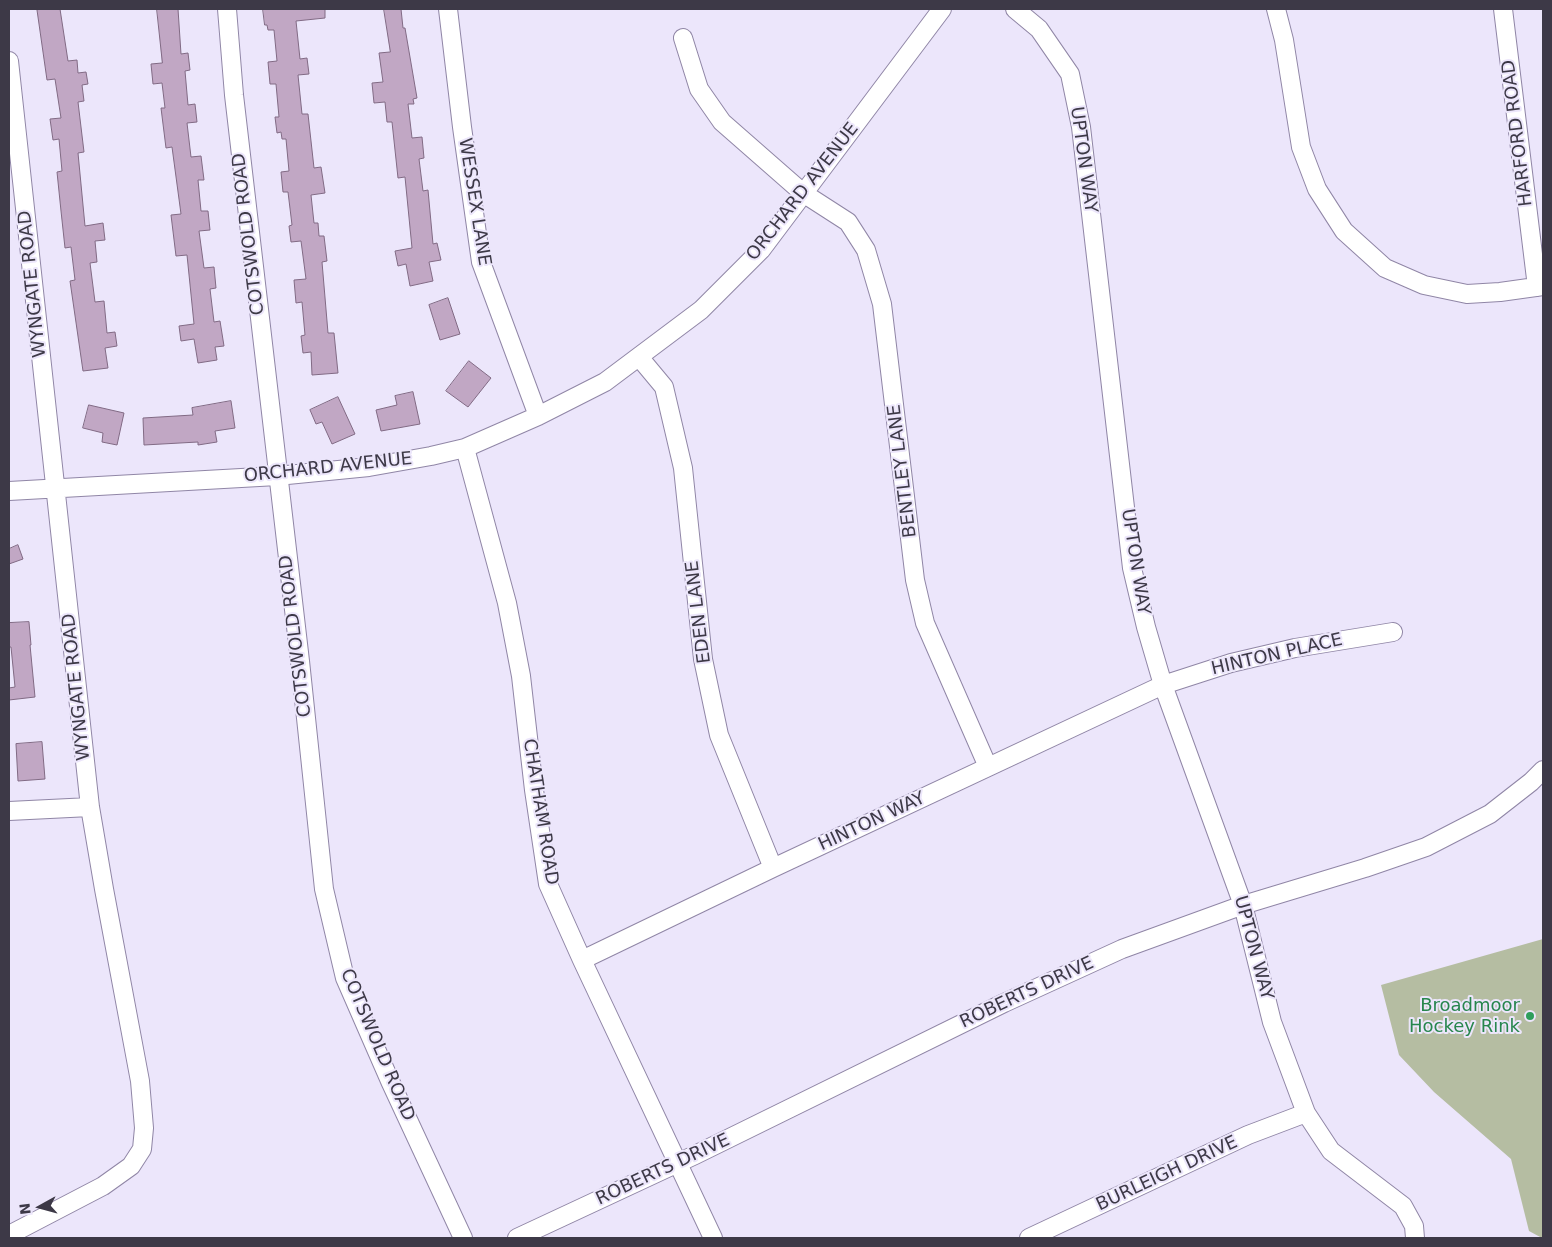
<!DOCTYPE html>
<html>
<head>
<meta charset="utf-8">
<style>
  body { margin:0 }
  #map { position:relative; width:1552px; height:1247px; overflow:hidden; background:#ece6fb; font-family:"DejaVu Sans",sans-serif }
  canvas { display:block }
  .frame { position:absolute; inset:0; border:10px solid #3d3947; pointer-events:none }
  .north { position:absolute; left:15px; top:1182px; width:50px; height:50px; -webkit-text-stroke:4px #ece6fb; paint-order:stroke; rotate:263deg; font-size:14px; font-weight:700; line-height:20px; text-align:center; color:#3d3947 }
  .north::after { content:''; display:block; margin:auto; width:18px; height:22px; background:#3d3947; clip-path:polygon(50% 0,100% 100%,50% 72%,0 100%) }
</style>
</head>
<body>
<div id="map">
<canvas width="1552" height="1247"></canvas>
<div class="frame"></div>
<div class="north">N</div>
</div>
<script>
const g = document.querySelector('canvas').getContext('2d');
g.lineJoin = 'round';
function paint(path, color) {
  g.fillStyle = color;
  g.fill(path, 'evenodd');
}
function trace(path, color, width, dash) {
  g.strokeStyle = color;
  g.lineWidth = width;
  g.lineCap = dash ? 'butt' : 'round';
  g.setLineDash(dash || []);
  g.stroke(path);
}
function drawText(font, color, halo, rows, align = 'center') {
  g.font = font + ' "DejaVu Sans",sans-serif';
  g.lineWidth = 4;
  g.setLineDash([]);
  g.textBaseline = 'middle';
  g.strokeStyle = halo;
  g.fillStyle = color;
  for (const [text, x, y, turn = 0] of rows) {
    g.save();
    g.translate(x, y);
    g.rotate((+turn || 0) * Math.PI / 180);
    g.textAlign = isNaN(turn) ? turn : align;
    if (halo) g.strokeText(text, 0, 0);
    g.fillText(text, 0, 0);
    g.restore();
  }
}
paint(new Path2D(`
  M1543,939V1238H1542L1529,1231L1511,1159L1434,1092L1399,1055L1381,985Z`), '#b5bda2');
const building = new Path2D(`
  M49,9H60L68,61L77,60L78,73L86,72L88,84L82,85L84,101L78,102L84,152L78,153L85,226L103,223L105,240L95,241L97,262L90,263L95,302L104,301L107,333L115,332L117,346L105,348L108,368L83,371L70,281L75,280L71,247L65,248L61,211L57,172L62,171L59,139L53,140L50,119L61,118L55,79L47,80L37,10Z
  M157,9H178L181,54L188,53L190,70L185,71L188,105L195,104L197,122L187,123L191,157L201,156L204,180H198L201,211H208L210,230L199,231L204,268L214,267L216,288L210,289L214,322L220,321L224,346L215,347L217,360L198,363L194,339L181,341L179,326L194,324L187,255L176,256L171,215L181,214L172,147L166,148L161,108H165L162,83L153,84L151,64L162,63Z
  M263,9H325V18L296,21L300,59L307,58L309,74L298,75L302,114H308L314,168L321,167L325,193L311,195L314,223H318L319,236H324L327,261L322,262L328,333H334L338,373L312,375L311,352L303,353L301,336L305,335L302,302L296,303L294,280L306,279L301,241L291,242L289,226L292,225L288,192H283L281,172L289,171L286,139H282L281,132L277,133L275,117H279L276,84H270L268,62L277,61L274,30H268L267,25H265Z
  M384,9H401L403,28H405L417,98L413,99L414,104H408L412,138L422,137L424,158L419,159L423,191L428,190L433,244L437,243L441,260L429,262L433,281L410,286L406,264L398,266L395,251L412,248L405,177L398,178L392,122H387L385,102L374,103L372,83L383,82L379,53L390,52Z
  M448,298L460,334L440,340L429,305Z
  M469,361L491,378L468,407L446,391Z
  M413,392L420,424L381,431L376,410L397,405L395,396Z
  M338,397L355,434L332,444L322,422L316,424L310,410Z
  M231,401L235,428L215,431L217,442L198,445V442L144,445L143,418L193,415L192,408Z
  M89,405L124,413L117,445L102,442L103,433L83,428Z
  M18,545L23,559L9,564V549Z
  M29,622L31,645H30L35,697L9,700V688L15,687L11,647H9V623Z
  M42,742L45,779L18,781L16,744Z`);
paint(building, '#c1a7c4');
trace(building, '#816a84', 1);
const minor = new Path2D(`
  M227,9L234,95L300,661L324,889L345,978L390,1081L463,1238
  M448,9L462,127L481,262L538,416
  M1015,9L1039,29L1070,74L1081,127L1132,568L1146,627L1163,685L1243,905L1272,1022L1306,1113L1331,1151L1403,1206L1414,1226L1415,1238
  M1276,9L1284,40L1301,147L1317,189L1344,231L1385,268L1424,285L1467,294L1500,292L1543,286
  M1503,9L1537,287
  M683,38L699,89L722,122L803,193L848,222L866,250L882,304L915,580L925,623L988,767
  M9,61L90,807L104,889L140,1081L144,1128L142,1149L131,1166L103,1186L9,1235
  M639,357L664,387L683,468L703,659L719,735L773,868
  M465,448L507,603L521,676L534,790L548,884L582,960L713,1238
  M9,491L277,476L369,467L431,456L465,448L538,416L605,382L701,310L761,250L942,9
  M9,811L90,807
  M582,960L773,868L1163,685L1231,663L1295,648L1393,632
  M517,1238L695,1155L1004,1003L1122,949L1243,905L1365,868L1426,847L1490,814L1531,782L1543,770
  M1029,1238L1248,1135L1306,1113`);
trace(minor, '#9086a6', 20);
trace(minor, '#fff', 18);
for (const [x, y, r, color] of [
  [1530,1016,5,"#2e9e5b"]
]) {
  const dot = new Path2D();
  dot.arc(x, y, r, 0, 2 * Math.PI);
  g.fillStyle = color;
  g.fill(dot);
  trace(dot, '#ece6fb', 2);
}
drawText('18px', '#3d3947', '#ece6fb', [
  ["HARFORD ROAD",1518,133,-97],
  ["UPTON WAY",1083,160,82],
  ["ORCHARD AVENUE",803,192,-52],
  ["WESSEX LANE",474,202,81],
  ["COTSWOLD ROAD",249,234,-97],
  ["WYNGATE ROAD",33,284,-96],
  ["ORCHARD AVENUE",328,468,-6],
  ["BENTLEY LANE",903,471,-97],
  ["UPTON WAY",1135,562,81],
  ["EDEN LANE",699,612,-97],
  ["COTSWOLD ROAD",296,636,-97],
  ["HINTON PLACE",1277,655,-13],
  ["WYNGATE ROAD",77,687,-96],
  ["CHATHAM ROAD",540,812,81],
  ["HINTON WAY",872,822,-25],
  ["UPTON WAY",1253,948,75],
  ["ROBERTS DRIVE",1027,993,-25],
  ["COTSWOLD ROAD",377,1045,67],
  ["ROBERTS DRIVE",663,1170,-25],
  ["BURLEIGH DRIVE",1167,1174,-25]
]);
drawText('18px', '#27864d', '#ece6fb', [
  ["Broadmoor",1520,1006],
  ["Hockey Rink",1520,1027]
], 'right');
</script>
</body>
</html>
